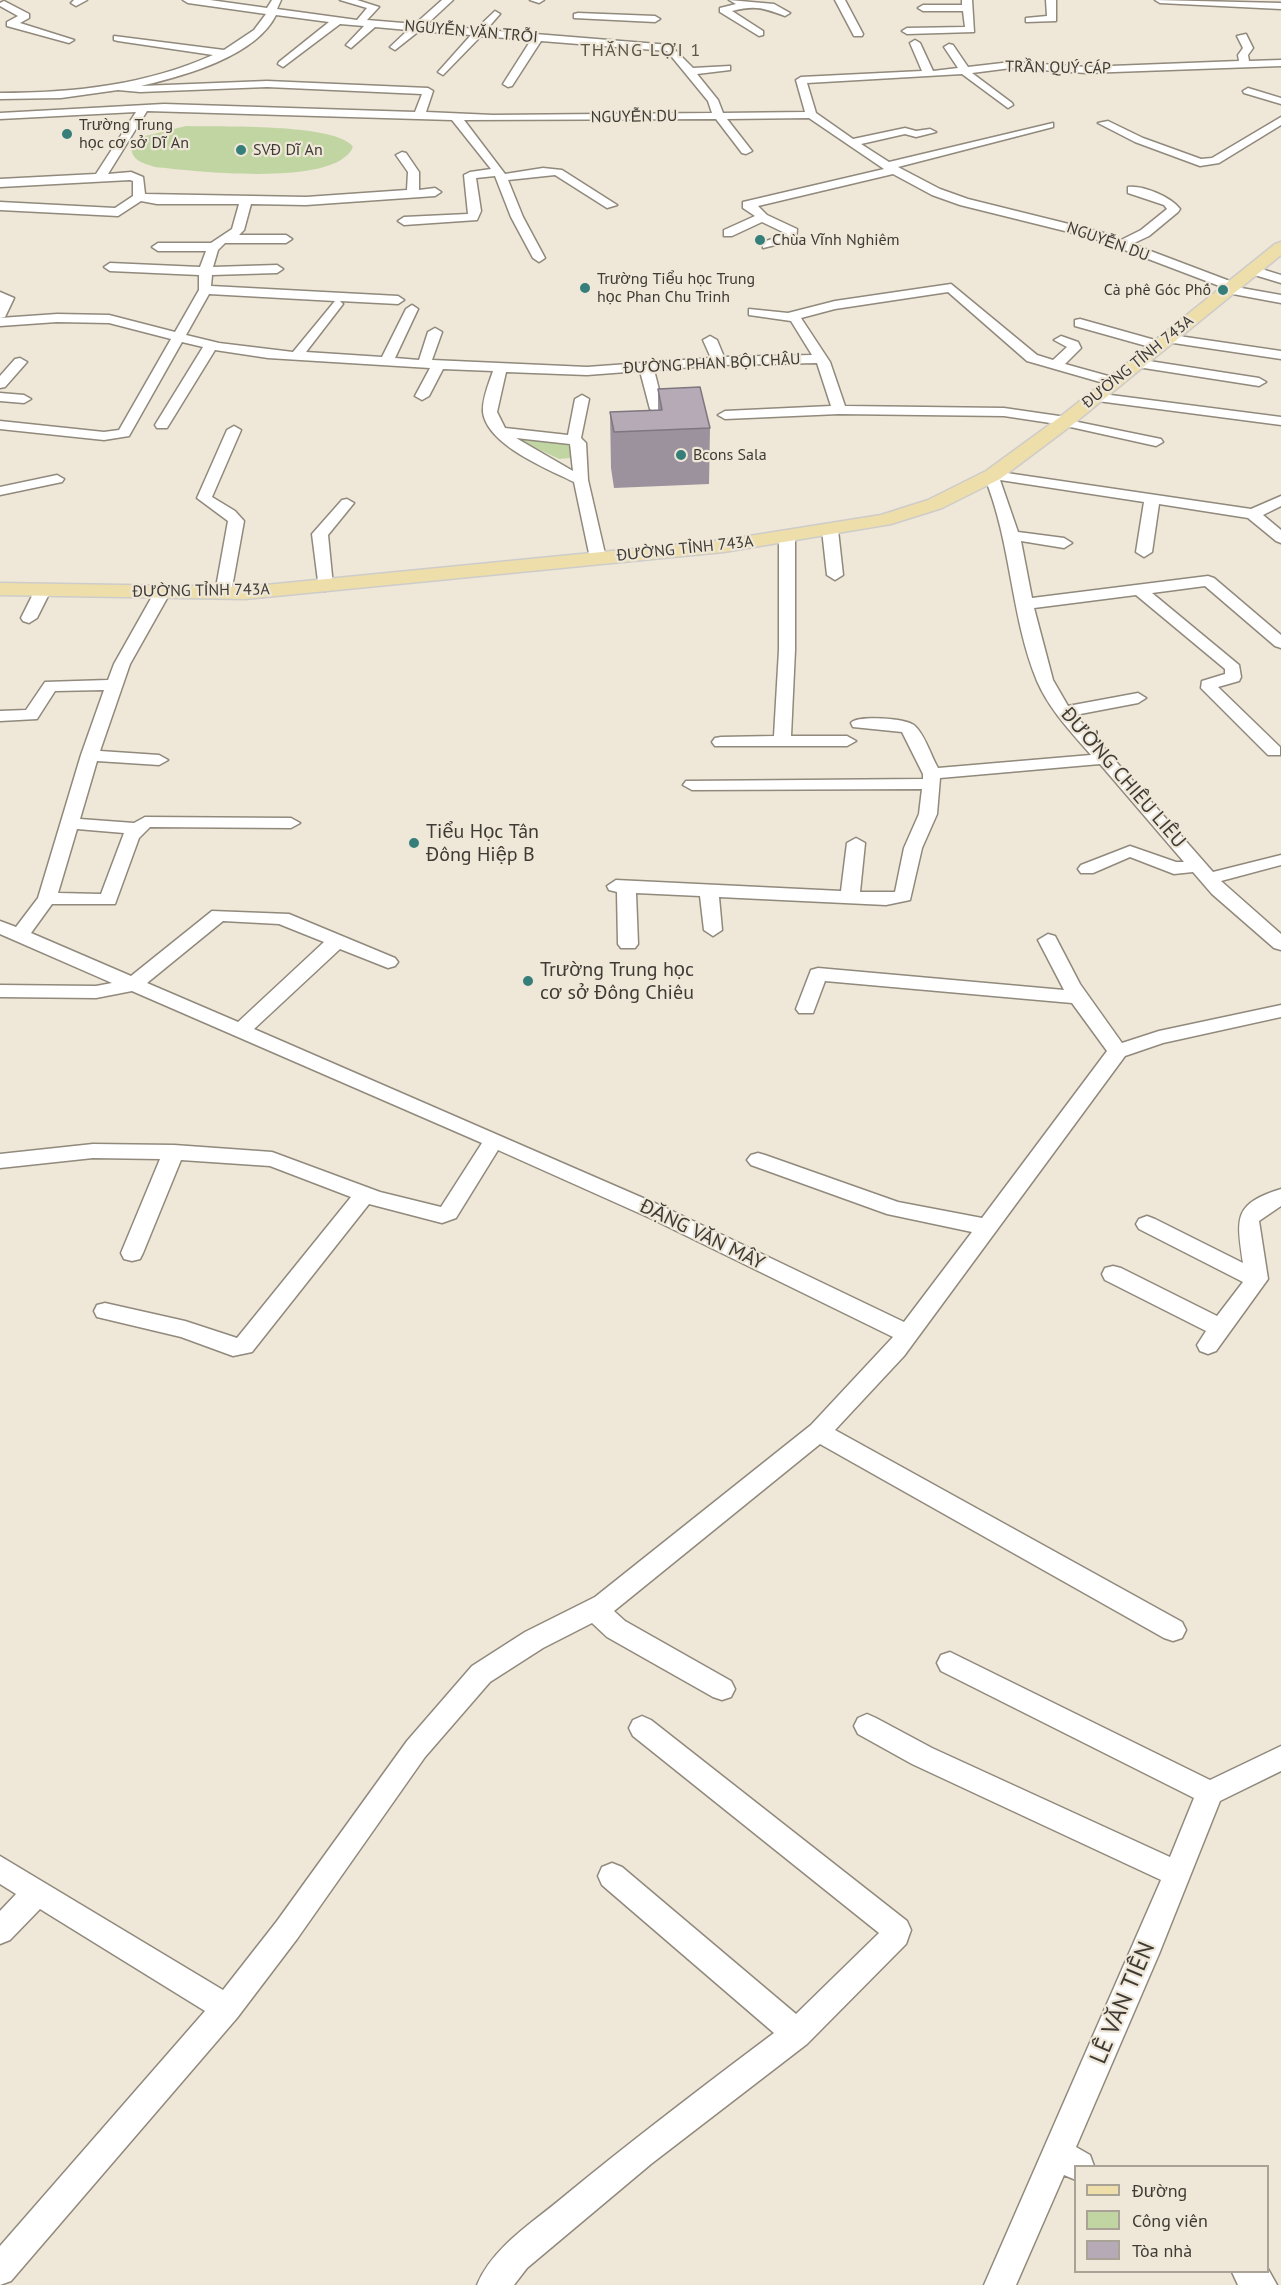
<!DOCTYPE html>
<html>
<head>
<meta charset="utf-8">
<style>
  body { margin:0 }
  #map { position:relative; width:1281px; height:2285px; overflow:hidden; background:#efe7d8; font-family:"PT Sans",sans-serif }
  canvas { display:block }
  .legend { position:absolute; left:1074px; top:2165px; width:195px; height:108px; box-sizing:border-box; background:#efe7d8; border:2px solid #a8a297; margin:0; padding:8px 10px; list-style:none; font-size:18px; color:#3e3b35 }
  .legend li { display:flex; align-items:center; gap:12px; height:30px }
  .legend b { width:30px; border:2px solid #a8a297 }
</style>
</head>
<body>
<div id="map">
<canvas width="1281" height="2285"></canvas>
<ul class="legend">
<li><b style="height:8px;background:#eedfaa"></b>Đường</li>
<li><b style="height:16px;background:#c1d5a3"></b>Công viên</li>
<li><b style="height:16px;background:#b5aab6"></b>Tòa nhà</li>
</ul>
</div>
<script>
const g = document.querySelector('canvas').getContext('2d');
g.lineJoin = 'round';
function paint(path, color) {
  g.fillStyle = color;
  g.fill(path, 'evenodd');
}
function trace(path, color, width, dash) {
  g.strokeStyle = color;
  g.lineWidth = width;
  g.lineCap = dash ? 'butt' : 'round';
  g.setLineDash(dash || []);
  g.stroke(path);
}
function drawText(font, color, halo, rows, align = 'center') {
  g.font = font + ' "PT Sans",sans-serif';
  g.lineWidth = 4.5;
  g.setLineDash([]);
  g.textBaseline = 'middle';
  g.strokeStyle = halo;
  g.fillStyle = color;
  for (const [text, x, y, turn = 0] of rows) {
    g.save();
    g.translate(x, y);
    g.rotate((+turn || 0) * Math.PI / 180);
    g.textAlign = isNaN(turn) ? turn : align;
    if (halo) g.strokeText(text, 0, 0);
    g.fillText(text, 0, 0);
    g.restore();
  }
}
paint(new Path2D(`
  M186,126C217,127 338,123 353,147C336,188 193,171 155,167C143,163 132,161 131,147L145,136Z
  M524,438L564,442L571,448V458L559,459L523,442L521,440Z`), '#c1d5a3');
const minor = new Path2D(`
  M74,0H87L76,6L71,3Z
  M183,0H210L267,8L272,0H281L277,9L357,20L367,8L340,0H357L379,7L367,20L415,24L442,0H453L426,25L476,29L495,11L500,14L486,30L670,45L693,68L730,66V70L697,74L718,100L723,113L805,112L796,80L801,77L922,71L910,43L915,40L920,43L933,71L958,68L944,47L949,44L953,45L968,67L1011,62L1086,67L1239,61L1238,55L1243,48L1237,36L1246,34L1253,48L1248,55L1249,61L1281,60V66L1086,73L1011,68L972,73L1012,103L1013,105L1008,108L962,74L807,83L816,113L853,139L905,128L916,131L930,129L936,132L916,137L905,134L861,144L889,162L1053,123V127L898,167L940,189L968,199L1101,232L1121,240L1141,230L1167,209L1164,205L1128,193V187C1143,185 1171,197 1180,209L1178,212L1149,236L1132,244L1235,283L1236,287L1281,295V303L1222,292V287L1093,238L960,205L932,195L893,174L758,206L767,215L797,229L796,240L763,248V242L787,234L762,222L732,236H724V230L755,216L743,208V202L884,169L809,118L727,119L752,151L746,154L742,153L716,119L464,120L505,174L543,168L562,170L617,205L607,208L555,175L508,180L523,217L545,258L539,262L533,258L511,217L495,176L476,178L481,211L477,220L404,225L398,221L404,217L468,214L464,175L470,172L491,169L452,120L147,111L108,174L131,172L143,177L145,194L306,197L407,190L408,172L396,155L402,152L406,153L419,172V190L435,188L441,192L435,196L306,205L251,204L244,230L239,235H286L292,239L286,243H225L218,250L213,267L277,265L283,269L277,273L212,275L211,286L398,296L404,300L398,304L340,301L343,304L306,352L382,357L406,309L412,305L418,309L395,358L419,360L428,332L435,328L442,332L432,360L587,367L711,358L703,340L710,336L717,340L724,357L812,355L791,321L749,315V309L788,313L835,301L951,284L1037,355L1053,360L1067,347L1054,340L1061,336L1078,342L1081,348L1065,364L1119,379L1121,382L1114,386L1027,361L948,292L835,309L801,318L830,362L845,406L1004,408L1066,417L1073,421L1161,439L1163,442L1156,446L1057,424L1004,416L839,414L725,419L718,415L725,411L831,406L817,363L719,365L654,370L664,409L657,413L650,409L640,371L587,375L506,372L497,412L505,428L568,435L575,399L582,395L589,399L581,438L586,443L588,480L606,558L598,563L590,558L574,482C548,469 487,445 483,412C482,399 489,383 493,371L443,369L429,396L422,400L415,396L430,368L268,358L215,350L167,428H157L155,425L203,347L182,342L129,436L104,440L0,429V421L104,432L119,430L171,339L109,323L57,322L0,326V318L57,314L109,315L175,332L199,290V275L110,271L104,267L110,263L200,267L206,251H158L152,247L158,243H211L232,229L239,204H157L141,201L118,216L0,210V202L115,208L133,196V181L130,180L0,187V179L96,174L136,112L0,119V113L164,104L415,112L422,94L267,87L140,92L118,90L61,98L0,99V93C73,93 146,85 213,55L118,41L114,40V36L224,50L254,30L266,14L188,3ZM276,15L329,22L279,62L278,64L283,67L340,24L364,26L346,45L351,48L375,27L408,30L390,47L395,50L419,31L471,35L438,72L443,75L481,36L531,40L503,84L508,87L512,86L541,41L667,51L708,101L712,113L493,115L426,112L433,91L428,88L267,81L141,86C183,76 255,57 276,15ZM209,294L335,301L293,352L219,343L186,335ZM516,438L570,444L573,471Z
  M530,0H544L539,3Z
  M729,0L774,4L790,13L785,16C763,8 756,5 732,11L763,31V35L759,36L720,12V8L736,4Z
  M835,0H845L863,34L862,36H854Z
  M962,0H972L974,32L907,34L902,31L907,28L965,27L963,11H923L918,8L923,5H962Z
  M1046,0H1056V21L1026,22V18L1047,16Z
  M1155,0L1281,3V9L1160,3Z
  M4,1L29,14V18L20,23L74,40L69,43L7,26V22L18,16L0,6V3Z
  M578,13L655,16L660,19L655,22L574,18V14Z
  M1248,88L1281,98V104L1244,93L1243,91Z
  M1281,117V125L1219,163L1200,166L1135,142L1098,123L1108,121L1143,138L1201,159L1212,158Z
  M1252,266L1281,275V283L1248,273L1246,270Z
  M0,292L14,298L5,317L0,318Z
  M1080,319L1162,342L1164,345L1157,349L1075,326V320Z
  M1165,334L1281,351V359L1160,341L1158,338Z
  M20,358L27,362L5,387L0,388V376L15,359Z
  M1136,359L1259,378L1266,382L1259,386L1131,366V360Z
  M0,393L24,395L31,399L24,403L0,401Z
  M1095,393L1281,417V425L1090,400L1088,397Z
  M234,426L241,430L212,497L235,511L244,521L231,593L223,598L215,593L228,521L197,498L227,430Z
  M993,471L1251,509L1281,496V506L1263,515L1281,530V543L1276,541L1248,518L1159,504L1152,552L1144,557L1136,552L1144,502L1000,480L1018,532L1064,538L1072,543L1064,548L1021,541L1032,598L1208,576L1214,578L1281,635V648L1275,646L1205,586L1152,593L1239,665L1241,677L1239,681L1218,687L1280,747V755H1268L1201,688L1202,681L1225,674V669L1136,595L1034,608L1053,680L1068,706L1138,693L1146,698L1138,703L1075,715L1213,872L1281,855V865L1221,881L1281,934V950L1274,948L1212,894L1193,872L1174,874L1130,857L1093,873H1081L1078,869L1081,865L1130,846L1176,862H1184L1100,764L940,778L937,814L922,848L910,900L886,905L719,897L722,930L713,936L704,930L700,896L636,893L638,944L635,948H621L618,944L617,892L609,890L607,886L616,880L841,891L847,843L856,838L865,843L860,892H895L904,848L919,814L922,789L692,790L683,785L686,781L923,779V774L902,732L853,727L851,723C857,715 907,718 915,726C925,735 931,756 938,768L1091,755C1071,732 1049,709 1037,681C1010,615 1012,543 984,476Z
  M57,475L64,479L62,482L0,495V487Z
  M347,499L354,503L328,535L333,586L325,591L319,589L312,534L342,500Z
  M830,525L838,530L843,575L835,580L827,575L822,530Z
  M787,532L795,537V650L791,736H847L856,741L847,746H715L712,742L715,738L721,737L774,736L779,650V537Z
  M43,585L51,590L37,618L29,623L23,621L21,618L35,590Z
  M162,588L170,593L130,664L100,751L159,755L168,760L159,765L97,761L80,819L134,823L145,817L291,818L300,823L291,828L150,827L139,838L115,904H52L31,933L131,976L212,911L289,914L395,958L398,962L395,966L388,968L340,949L254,1029L666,1208L904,1322L972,1232L887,1214L751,1165L747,1160L751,1155L758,1153L765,1155L898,1202L982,1218L1107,1051L1072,1003L825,981L813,1013H799L796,1009L811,970L818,968L1064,990L1038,940L1048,934L1055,936L1080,984L1122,1043L1159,1031L1281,1005V1017L1163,1043L1125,1056L904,1356L835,1430L1182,1622L1186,1630L1182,1638L1173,1641L1164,1638L820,1444L614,1611L625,1621L731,1681L735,1689L731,1697L722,1700L713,1697L607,1637L592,1623L543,1648L490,1682L425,1757L297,1939L237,2018L11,2281L0,2285V2246L205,2011L40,1909L10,1940L0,1944V1911L16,1894L0,1884V1856L223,1990L277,1921L407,1741L472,1666L525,1632L595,1597L811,1425L893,1337L650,1218L498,1150L456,1218L442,1223L369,1204L252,1352L233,1356L181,1337L97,1317L94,1311L97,1305L105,1303L185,1321L237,1338L351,1197L270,1166L181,1160L143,1253L140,1259L132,1261L124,1259L121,1253L160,1159L93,1158L0,1168V1154L93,1144L174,1145L272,1152L380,1192L441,1207L482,1143L132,991L96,998L0,997V985L96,986L112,983L0,934V921L16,927L38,898L81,755L104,690L55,691L37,719L0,721V711L26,710L45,682L108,680L114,664L154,593ZM77,829L124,833L101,894L58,893ZM223,921L279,924L324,942L238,1022L147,983Z
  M1281,1189V1206L1259,1221L1268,1279L1216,1351L1208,1354L1200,1351L1197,1345L1206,1331L1105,1280L1102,1274L1105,1268L1113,1266L1121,1268L1217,1316L1243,1282L1139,1229L1136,1224L1139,1219L1147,1216L1155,1219L1243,1263C1237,1219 1232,1204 1281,1189Z
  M950,1652L1210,1780L1281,1746V1771L1220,1801L1159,1954L1076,2147L1090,2155L1094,2166H1076V2180L1064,2175L1016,2285H984L1161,1880L912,1764L858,1734L854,1726L858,1718L867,1714L876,1718L932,1748L1170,1857L1194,1798L941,1671L937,1663L941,1655Z
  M642,1716L651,1720L907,1921L911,1930L906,1944L807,2044L651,2164L527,2268L514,2285H477C492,2248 532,2223 562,2198C631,2141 702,2087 774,2033L602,1885L598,1876L602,1867L612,1863L622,1867L796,2014L879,1933L633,1736L629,1728L633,1720Z
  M1268,2269L1277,2285H1238L1232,2272H1268Z`);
const major = new Path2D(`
  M1281,242V255L1072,425L1000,479L942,508L891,524L724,552L245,599L0,595V583L245,587L724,540L881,515L928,500L986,471L1060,417L1275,244Z`);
trace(minor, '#90897c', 3);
trace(major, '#cdccca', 3);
paint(minor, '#fff');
paint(major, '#eedfaa');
paint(new Path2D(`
  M658,389L710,428L709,484L614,488L611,468L610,412L658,410Z`), '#9c929d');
const building = new Path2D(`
  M700,387L710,428L614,432L610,412L662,410L658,389Z`);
paint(building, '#b5aab6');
trace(building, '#7f777f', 1.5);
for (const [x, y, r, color] of [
  [67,134,6,"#357e7a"],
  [241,150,6,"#357e7a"],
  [760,240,6,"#357e7a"],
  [585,288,6,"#357e7a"],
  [1223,290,6,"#357e7a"],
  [681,455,6,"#357e7a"],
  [414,843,6,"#357e7a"],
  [528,981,6,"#357e7a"]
]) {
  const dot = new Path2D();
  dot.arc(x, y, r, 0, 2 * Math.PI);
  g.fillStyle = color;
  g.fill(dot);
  trace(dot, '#efe7d8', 2);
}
drawText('16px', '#3e3b35', '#efe7d8', [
  ["NGUYỄN VĂN TRỖI",471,32,5],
  ["TRẦN QUÝ CÁP",1058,68,1],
  ["NGUYỄN DU",634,117,-1],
  ["NGUYỄN DU",1108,242,20],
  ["ĐƯỜNG TỈNH 743A",1138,362,-39],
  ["ĐƯỜNG PHAN BỘI CHÂU",712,364,-3],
  ["ĐƯỜNG TỈNH 743A",685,549,-6],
  ["ĐƯỜNG TỈNH 743A",201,591,-1]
]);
drawText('16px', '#3e3b35', '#efe7d8', [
  ["Trường Trung",79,125],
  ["học cơ sở Dĩ An",79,143],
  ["SVĐ Dĩ An",253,150],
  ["Chùa Vĩnh Nghiêm",772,240],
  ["Trường Tiểu học Trung",597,279],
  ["học Phan Chu Trinh",597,297],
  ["Cà phê Góc Phố",1211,290,"right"],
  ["Bcons Sala",693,455]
], 'left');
g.letterSpacing = '1.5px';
drawText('18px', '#5d574a', '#efe7d8', [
  ["THẮNG LỢI 1",641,51]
]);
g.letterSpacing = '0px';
drawText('20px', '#3e3b35', '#efe7d8', [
  ["ĐƯỜNG CHIÊU LIÊU",1123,778,49],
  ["ĐẶNG VĂN MÂY",702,1235,26]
]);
drawText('20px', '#3e3b35', '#efe7d8', [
  ["Tiểu Học Tân",426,832],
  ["Đông Hiệp B",426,855],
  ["Trường Trung học",540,970],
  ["cơ sở Đông Chiêu",540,993]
], 'left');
drawText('24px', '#3e3b35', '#efe7d8', [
  ["LÊ VĂN TIÊN",1123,2003,-67]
]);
</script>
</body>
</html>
